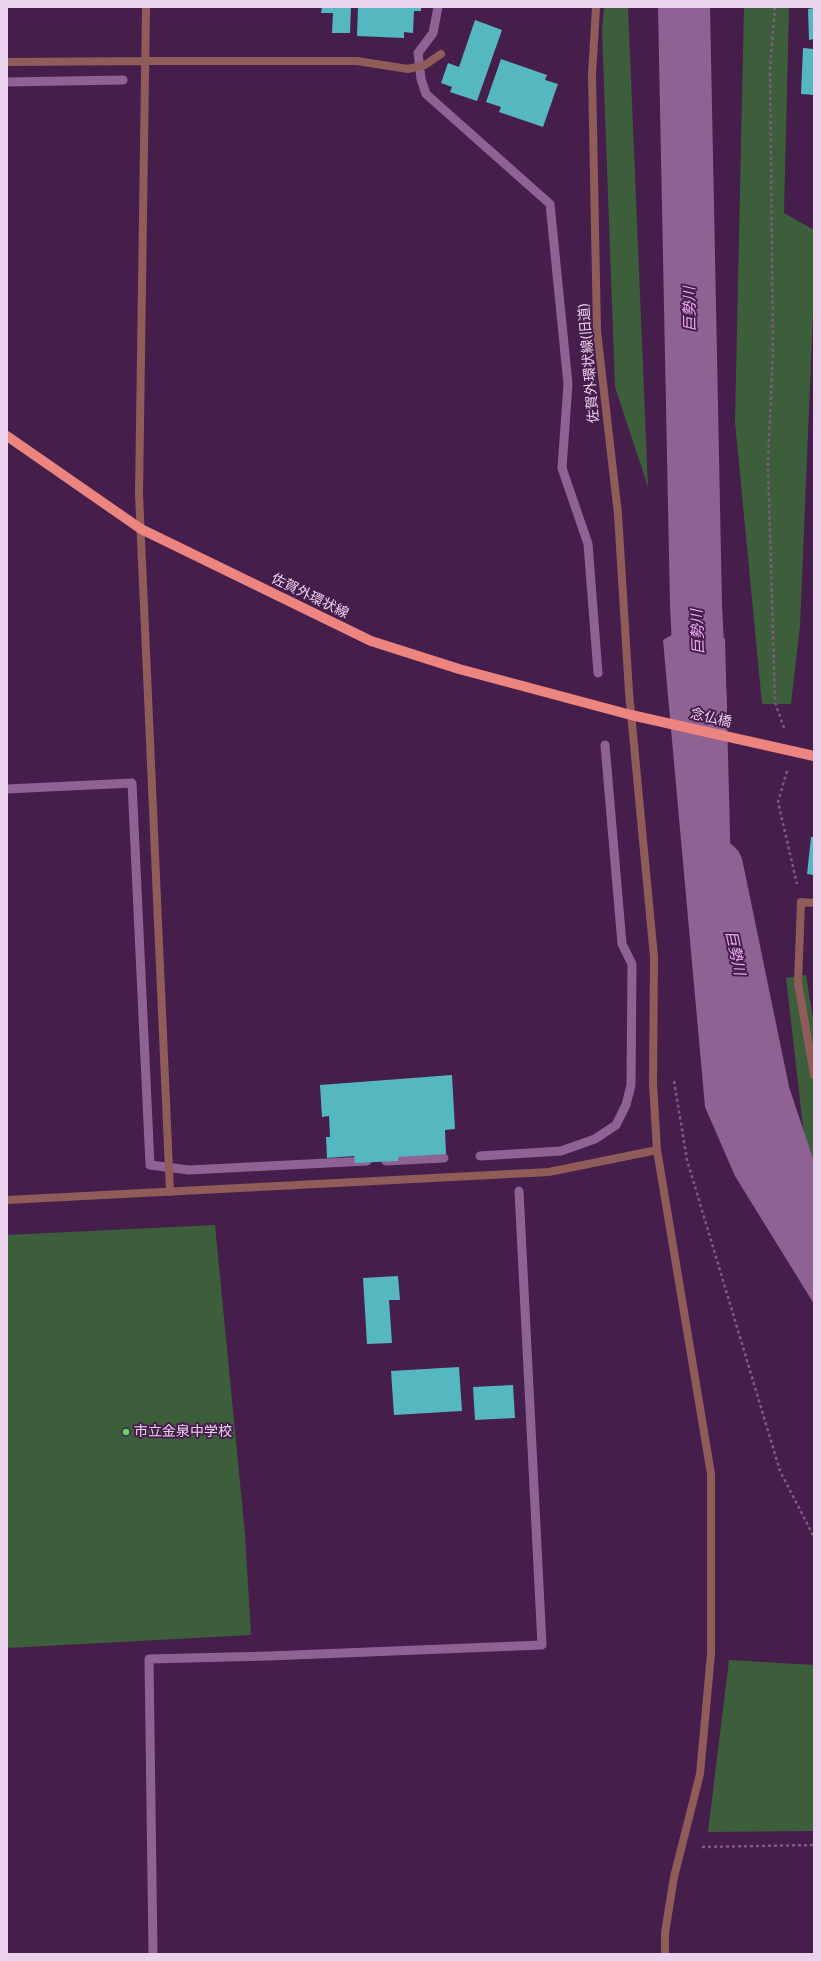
<!DOCTYPE html>
<html>
<head>
<meta charset="utf-8">
<style>
  body { margin:0 }
  #map { position:relative; width:821px; height:1961px; overflow:hidden; background:#461e4b; font-family:"Public Sans",sans-serif }
  canvas { display:block }
  .frame { position:absolute; inset:0; border:8px solid #ebd2ed; pointer-events:none }
</style>
</head>
<body>
<div id="map">
<canvas width="821" height="1961"></canvas>
<div class="frame"></div>
</div>
<script>
const g = document.querySelector('canvas').getContext('2d');
g.lineJoin = 'round';
function paint(path, color) {
  g.fillStyle = color;
  g.fill(path, 'evenodd');
}
function trace(path, color, width, dash) {
  g.strokeStyle = color;
  g.lineWidth = width;
  g.lineCap = dash ? 'butt' : 'round';
  g.setLineDash(dash || []);
  g.stroke(path);
}
function drawText(font, color, halo, rows, align = 'center') {
  g.font = font + ' "Public Sans","Noto Sans JP",sans-serif';
  g.lineWidth = 4;
  g.setLineDash([]);
  g.textBaseline = 'middle';
  g.strokeStyle = halo;
  g.fillStyle = color;
  for (const [text, x, y, turn = 0] of rows) {
    g.save();
    g.translate(x, y);
    g.rotate((+turn || 0) * Math.PI / 180);
    g.textAlign = isNaN(turn) ? turn : align;
    if (halo) g.strokeText(text, 0, 0);
    g.fillText(text, 0, 0);
    g.restore();
  }
}
paint(new Path2D(`
  M604,7H628L648,487L615,387L602,30Z
  M744,7H789L784,213L814,230V289L800,626L791,704H762L735,422Z
  M806,975L814,1025V1182L808,1170L786,978Z
  M215,1225L245,1534L251,1635L7,1648V1235Z
  M729,1660L814,1665V1831L708,1832Z`), '#3c5e3b');
paint(new Path2D(`
  M677,632L725,638L731,873L738,892L731,939L741,1084L754,1131L814,1250V1304L735,1176L705,1107L663,640Z`), '#8f6294');
trace(new Path2D(`
  M438,7L433,33L418,53L421,79L426,94L550,204L568,384L562,468L588,544L598,673
  M7,82L123,80
  M7,789L132,783L150,1165L189,1170L367,1161
  M480,1156L561,1151L595,1139L616,1125L626,1105L631,1085L632,964L622,944L605,745
  M386,1161L444,1158
  M153,1954L149,1659L269,1656L542,1645L519,1191`), '#8f6294', 9);
trace(new Path2D(`
  M684,7L696,605L701,707
  M717,866L764,1094L814,1244`), '#8f6294', 52);
paint(new Path2D(`
  M322,7H351L350,33H332L333,13H321Z
  M358,7H421V11H414L413,33L404,32V38L357,36Z
  M814,8V39L809,40L808,9Z
  M475,20L502,30L477,101L450,92L452,87L441,83L448,63L459,67Z
  M803,48L814,49V95L801,94Z
  M501,59L547,75L545,80L558,84L543,127L499,112L501,107L486,102Z
  M811,837H814V875L807,874Z
  M452,1075L455,1129L445,1130L446,1154L398,1157V1161L355,1163L354,1156L327,1158L326,1137H330L329,1116L322,1117L320,1085Z
  M398,1276L400,1300H389L392,1343L367,1344L363,1278Z
  M459,1367L462,1411L394,1415L391,1371Z
  M513,1385L515,1418L475,1420L473,1387Z`), '#55b7bf');
trace(new Path2D(`
  M775,7L770,68L773,348L768,465L775,702L784,728
  M787,771L778,802L797,884
  M674,1081L687,1160L780,1471L814,1537
  M702,1847L814,1845`), '#7e5b82', 2.5, [3, 3]);
trace(new Path2D(`
  M145,61H357L408,69L425,65L441,54`), '#905c59', 8);
trace(new Path2D(`
  M146,7L139,494L170,1192
  M596,7L592,75L597,331L618,514L629,692L654,957L653,1084L657,1150L711,1474V1654L700,1774L674,1877L665,1933V1954
  M7,62L145,61
  M814,903L801,902L798,983L814,1075
  M7,1200L549,1172L657,1150`), '#905c59', 8);
trace(new Path2D(`
  M7,436L141,529L371,641L459,669L631,715L814,756`), '#ec847f', 10);
for (const [x, y, r, color] of [
  [126,1432,4,"#67d466"]
]) {
  const dot = new Path2D();
  dot.arc(x, y, r, 0, 2 * Math.PI);
  g.fillStyle = color;
  g.fill(dot);
  trace(dot, '#461e4b', 1.5);
}
drawText('14px', '#ebd2ed', '#461e4b', [
  ["佐賀外環状線(旧道)",589,363,-95],
  ["佐賀外環状線",310,596,26],
  ["念仏橋",711,718,13]
]);
drawText('14px', '#ebd2ed', '#461e4b', [
  ["市立金泉中学校",134,1432]
], 'left');
drawText('italic 15px', '#f2aff8', '#461e4b', [
  ["巨勢川",690,309,-91],
  ["巨勢川",698,632,-92],
  ["巨勢川",735,953,78]
]);
</script>
</body>
</html>
